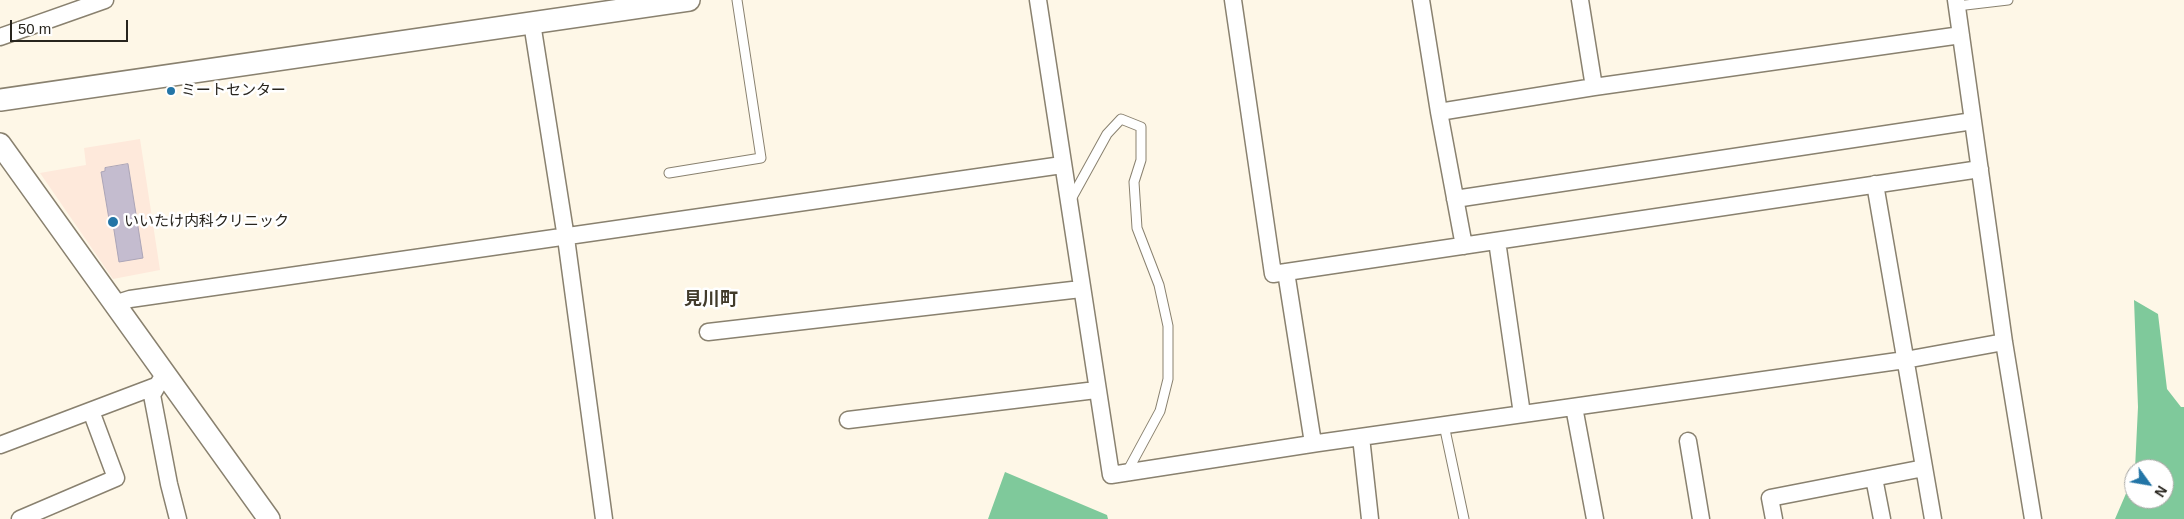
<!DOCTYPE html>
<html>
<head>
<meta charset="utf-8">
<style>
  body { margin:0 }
  #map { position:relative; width:2184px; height:519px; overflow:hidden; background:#fef7e7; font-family:Helvetica,sans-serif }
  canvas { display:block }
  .north { position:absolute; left:2124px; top:459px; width:50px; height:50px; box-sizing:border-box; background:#fff; border:1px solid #a9a8a5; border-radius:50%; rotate:122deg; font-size:14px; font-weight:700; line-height:20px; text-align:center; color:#28251e }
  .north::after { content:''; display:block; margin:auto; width:18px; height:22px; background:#2375a6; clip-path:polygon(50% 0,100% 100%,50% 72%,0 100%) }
  .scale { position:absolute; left:10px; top:20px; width:118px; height:22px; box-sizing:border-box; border:2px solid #28251e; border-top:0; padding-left:6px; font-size:15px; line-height:18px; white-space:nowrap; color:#28251e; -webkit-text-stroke:4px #fff; paint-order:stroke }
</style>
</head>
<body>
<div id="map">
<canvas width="2184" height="519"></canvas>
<div class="north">N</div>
<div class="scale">50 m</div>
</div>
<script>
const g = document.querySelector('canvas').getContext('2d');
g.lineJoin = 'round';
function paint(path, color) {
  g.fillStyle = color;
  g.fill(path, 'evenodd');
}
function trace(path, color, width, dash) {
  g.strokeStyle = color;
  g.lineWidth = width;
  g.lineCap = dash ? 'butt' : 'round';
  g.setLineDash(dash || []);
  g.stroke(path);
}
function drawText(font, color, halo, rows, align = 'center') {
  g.font = font + ' Helvetica,"Noto Sans JP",sans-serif';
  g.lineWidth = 5;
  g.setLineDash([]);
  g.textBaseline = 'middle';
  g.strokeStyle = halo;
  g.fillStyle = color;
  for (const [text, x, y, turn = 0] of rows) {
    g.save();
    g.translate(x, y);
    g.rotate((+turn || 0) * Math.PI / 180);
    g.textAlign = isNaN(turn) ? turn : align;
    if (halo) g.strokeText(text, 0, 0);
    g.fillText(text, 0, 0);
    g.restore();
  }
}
paint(new Path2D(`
  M140,139L160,270L113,279L40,173L86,165L84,148Z`), '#fee9db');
paint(new Path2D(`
  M2134,300L2158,314L2167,389L2181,407H2184V519H2115L2134,475V499H2164V469H2135L2138,407Z
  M1005,472L1107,515L1108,519H988Z`), '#7fc99b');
const building = new Path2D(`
  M128,164L143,258L119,262L113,224L110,225L101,172L105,171V168Z`);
paint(building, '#c4bccf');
trace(building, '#aca5b7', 1);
const service = new Path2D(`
  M1957,6L2008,0
  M669,173L761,158L737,0
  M1070,201L1107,134L1121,119L1141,127V160L1134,182L1137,228L1159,285L1168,326V379L1160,411L1127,472
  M1444,425L1464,519`);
const minor = new Path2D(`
  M1038,0L1111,475L1318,443L1905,360L2004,342
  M1233,0L1273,274L1980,169
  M1421,0L1439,112L1464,246
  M1580,0L1594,87
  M1956,0L2004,342L2033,519
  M532,23L566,238L604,519
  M0,37L105,0
  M1439,112L1594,87L1961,35
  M1875,184L1933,519
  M1455,199L1973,121
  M1497,241L1522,414
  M1286,272L1313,443
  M114,304L130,299L1062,165
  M708,332L1081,289
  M160,381L152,395L169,484L178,519
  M1574,407L1595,519
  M848,420L1096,390
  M1361,437L1370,519
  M1688,441L1701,519
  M0,445L156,386
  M1874,478L1882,519
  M20,519L116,478L91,411
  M1774,519L1770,498L1924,468`);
const tertiary = new Path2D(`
  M0,100L689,0
  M0,144L269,519`);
trace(service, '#89816f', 11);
trace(minor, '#89816f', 19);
trace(tertiary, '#89816f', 24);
trace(service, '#fff', 9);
trace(minor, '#fff', 16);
trace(tertiary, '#fff', 21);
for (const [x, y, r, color] of [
  [171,91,5,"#2375a6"],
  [113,222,6,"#2375a6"]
]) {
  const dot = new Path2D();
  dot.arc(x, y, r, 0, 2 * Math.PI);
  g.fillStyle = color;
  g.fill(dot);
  trace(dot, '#fff', 2);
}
drawText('15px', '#28251e', '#fff', [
  ["ミートセンター",181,91],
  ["いいたけ内科クリニック",124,222]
], 'left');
drawText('bold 18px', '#423b2b', '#fff', [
  ["見川町",711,300]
]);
</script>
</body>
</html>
